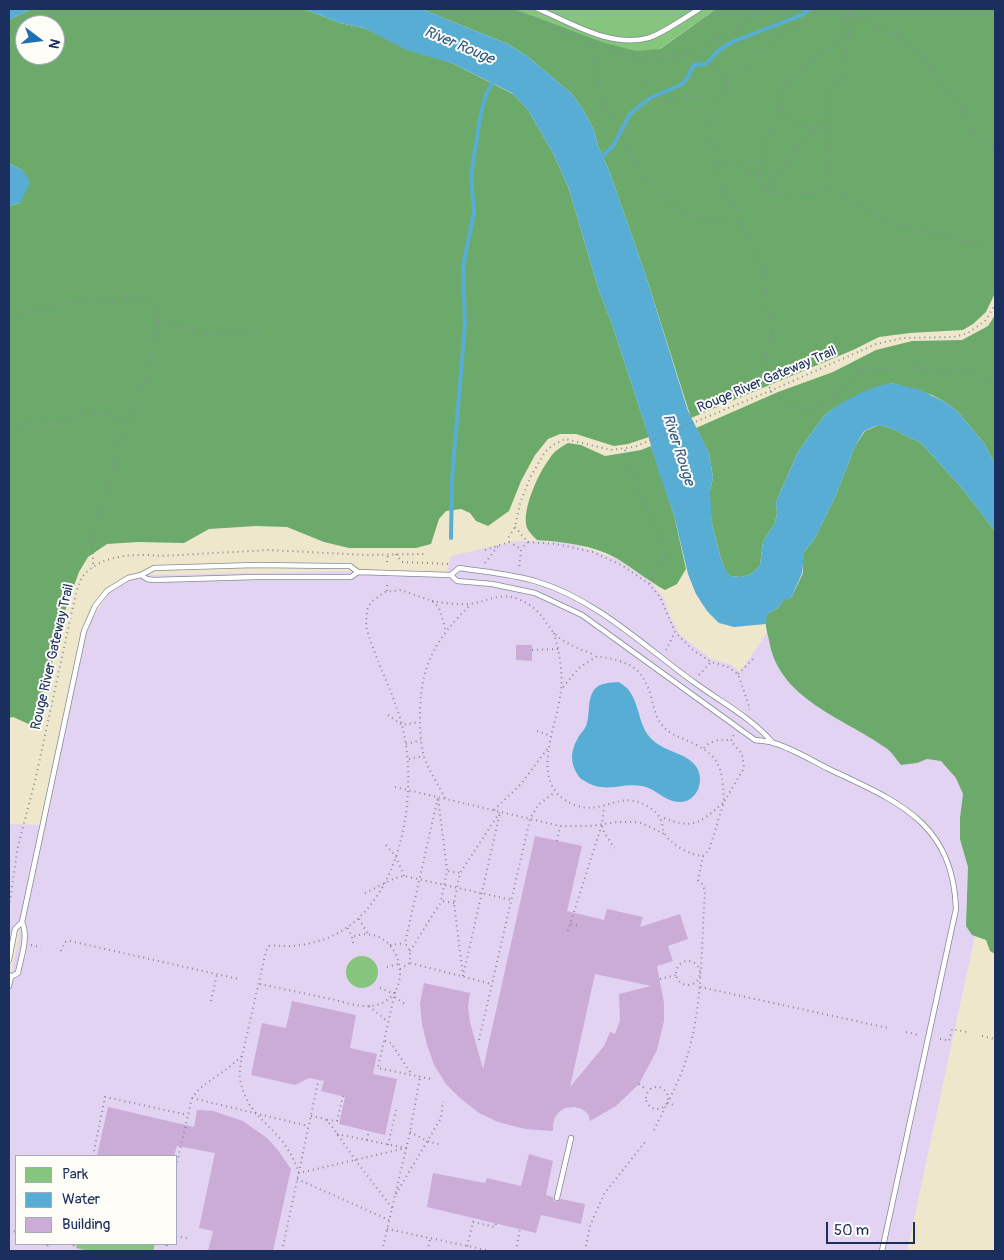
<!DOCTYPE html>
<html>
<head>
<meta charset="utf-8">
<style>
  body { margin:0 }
  #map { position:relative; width:1004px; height:1260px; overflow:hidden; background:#efe7cb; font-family:Pangolin,sans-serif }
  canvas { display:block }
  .frame { position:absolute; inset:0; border:10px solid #1b2f5e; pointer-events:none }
  .legend { position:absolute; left:15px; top:1155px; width:162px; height:90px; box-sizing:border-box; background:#fdfcf7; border:1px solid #a3aaba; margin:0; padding:6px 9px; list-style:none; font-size:15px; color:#1b2f5e }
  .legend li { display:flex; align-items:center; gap:10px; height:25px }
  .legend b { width:25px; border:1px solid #a3aaba }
  .north { position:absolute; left:15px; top:15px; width:50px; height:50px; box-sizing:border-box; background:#fdfcf7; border:1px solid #a3aaba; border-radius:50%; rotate:105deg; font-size:14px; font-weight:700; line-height:20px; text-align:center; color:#1b2f5e }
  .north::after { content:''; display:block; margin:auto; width:18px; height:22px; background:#1f6fb2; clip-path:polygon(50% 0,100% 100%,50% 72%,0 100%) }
  .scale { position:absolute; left:826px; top:1222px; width:89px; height:22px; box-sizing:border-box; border:2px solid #1b2f5e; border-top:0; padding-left:6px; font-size:15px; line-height:18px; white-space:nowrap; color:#1b2f5e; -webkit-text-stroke:4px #fdfcf7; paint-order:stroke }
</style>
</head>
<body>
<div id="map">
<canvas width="1004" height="1260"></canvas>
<div class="frame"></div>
<ul class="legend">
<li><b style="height:14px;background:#86c57d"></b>Park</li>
<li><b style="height:14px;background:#58add4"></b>Water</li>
<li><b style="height:14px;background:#cbacd6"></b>Building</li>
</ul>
<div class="north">N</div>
<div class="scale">50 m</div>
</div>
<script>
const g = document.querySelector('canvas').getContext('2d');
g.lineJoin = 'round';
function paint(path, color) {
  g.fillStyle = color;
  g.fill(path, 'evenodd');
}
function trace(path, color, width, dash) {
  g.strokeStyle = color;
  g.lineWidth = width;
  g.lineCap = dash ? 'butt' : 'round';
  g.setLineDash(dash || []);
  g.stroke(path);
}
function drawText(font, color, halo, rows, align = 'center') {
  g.font = font + ' Pangolin,sans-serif';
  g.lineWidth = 4;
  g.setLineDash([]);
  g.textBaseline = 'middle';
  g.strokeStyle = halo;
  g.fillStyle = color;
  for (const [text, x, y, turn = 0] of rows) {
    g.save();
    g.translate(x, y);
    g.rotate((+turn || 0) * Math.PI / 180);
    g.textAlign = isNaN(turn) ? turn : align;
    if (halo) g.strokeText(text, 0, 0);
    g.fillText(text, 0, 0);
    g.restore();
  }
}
paint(new Path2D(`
  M887,416L995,523V843L907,1251H9V984L37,852L14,941L9,972V824L43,825L46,822L84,631L109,593L130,580L146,575L363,571L446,574L451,556L517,541L557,542L575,545L615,558L652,583L663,597L671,618L680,635L711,659L730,664L740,672L791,598L860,428ZM16,1156H176V1244H16Z`), '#e3d3f2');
paint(new Path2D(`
  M487,9H716L634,67Z
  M346 972a16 16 0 1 1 32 0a16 16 0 1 1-32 0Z
  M77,1244H155L153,1251H90L76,1248Z`), '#86c57d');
paint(new Path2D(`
  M31,9H304L340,23L364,28L431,56L454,64L513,94L528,110L553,153L568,186L599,291L611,321L649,437L628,444L614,446L576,434H560L548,439L535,455L521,481L509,511L488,526L476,521L470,513L461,509L446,511L439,519L431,544L416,548H349L324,542L287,527L256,526L209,529L184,543L138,542L107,544L88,557L79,572L65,611L40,711L33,726L13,717L9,718V206L20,203L23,171L9,163V20ZM25,25H55V55H25Z
  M421,9H514L602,42L636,51L660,49L716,9H995V293L986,312L973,324L963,330L910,333L879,337L853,350L691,418L645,273L610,173L598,146L594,130L584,111L572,94L527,56L508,44Z
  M995,315V465L984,443L957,411L945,402L932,395L892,383L842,404L832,409L823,417L798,452L779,495L776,503L777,513L775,523L763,542L760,565L756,570L749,575L740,577L730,576L726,572L721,559L712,524L710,507V490L713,478L709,453L696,428L778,392L833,372L876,350L912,341L962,340L988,326Z
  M879,425L890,428L921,443L961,487L995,531V954L990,951L986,940L972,935L966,926L968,867L960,839V818L963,794L956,778L941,761L927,759L917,763L901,765C896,759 892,752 886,748C844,718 778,699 769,640C767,631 764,623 767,614L778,608L785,597L791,598L803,573L802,558L804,552L815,538L836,495L855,446L865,431Z
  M568,443L581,445L605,456L641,450L651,446L674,515L686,569L677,584L665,590C648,581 633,568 616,558C593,545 563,542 537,540C534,537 529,532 527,528C521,510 539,472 550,458C554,451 561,447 568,443Z`), '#6caa6c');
paint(new Path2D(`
  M9,9H31L9,20Z
  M304,9H421L508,44L527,56L572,94L584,111L594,130L598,146L610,173L645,273L688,411L709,453L713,478L710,490L712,524L721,559L726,571L730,576L740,577L749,575L756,570L760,565L763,542L775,523L777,513L776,503L779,495L798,452L823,417L832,409L858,394L878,386L892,383L920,390L945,402L957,411L984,443L995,465V531L961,487L921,443L890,428L879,425L873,427L864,431L855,446L836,495L815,538L804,552L802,573L791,598L787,600L785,598L778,608L767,614L766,624L734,627L719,623L707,611L696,594L688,574L674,515L658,470L645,425L611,321L599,291L568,186L553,153L528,110L512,93L454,64L407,50L364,28L340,23Z
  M9,163L23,171L30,182L20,203L9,206Z
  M619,682C623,685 628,688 630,692C641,708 638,729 655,742C667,752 685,753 695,765C706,778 698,802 680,802C665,802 655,788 642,786C619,782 606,795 583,780C579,778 578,775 576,772C569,759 572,748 579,736C582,732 586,728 587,723C590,712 587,700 594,690C600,682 610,683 619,682Z`), '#58add4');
trace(new Path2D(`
  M598,157L604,155L613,146L630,114L650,98L681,85L686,80L694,65L706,64L718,51L732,42L802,15L809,9
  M451,538L452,479L465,324L463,267L474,212L471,176L480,118L486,94L495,79`), '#58add4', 4);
paint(new Path2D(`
  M516,645H532V661L516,660Z
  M535,836L582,846L567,911L604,920L607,909L643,917L640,927L680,914L688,939L668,946L673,961L657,966L664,1003V1021L657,1050L639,1084L616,1106L590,1121L588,1114L582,1109L574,1107L565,1108L559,1112L555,1117L553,1124V1131L525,1129L498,1122L479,1113L461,1099L446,1084L434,1065L427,1045L422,1024L420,1003L424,983L470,993L468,1007L470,1022L483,1069ZM595,974L651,986L619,994L620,1020L615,1034L610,1032L604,1046L570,1087Z
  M292,1001L356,1015L350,1048L377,1054L373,1074L397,1079L385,1135L339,1124L345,1097L321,1091L324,1081L309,1078L295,1085L251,1075L262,1023L286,1028Z
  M108,1107L194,1127L197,1110L213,1111L243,1121L267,1138L277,1149L291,1169L273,1251H208L213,1231L199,1228L215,1153L177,1146L174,1156H97Z
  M529,1154L553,1161L546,1195L553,1197L554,1201L557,1202L561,1199L585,1204L581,1224L541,1215L536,1233L427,1207L433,1173L485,1183L487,1178L521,1186Z`), '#cbacd6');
const service = new Path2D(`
  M538,9C572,23 610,48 648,38C660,35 688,16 699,9
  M358,572L451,575L459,568C485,572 512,574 538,582C597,600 645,647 695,683C721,702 752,718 773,743
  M451,575L457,581L492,584L535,593L582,615L755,740C761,741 768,741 774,743C791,748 813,761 829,769C898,802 953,822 956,909L882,1251
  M9,960L15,929L22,922L84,631L95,606L107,591L128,578L141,575L154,568L256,565L335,566H350L358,572L351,577H256L153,580L147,579L141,575
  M9,975L11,977L9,986
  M11,977L18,973C21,956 29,938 22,922
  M557,1198L571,1138`);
trace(service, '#858b94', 6);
trace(new Path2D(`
  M506,9L590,43L635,58L675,57L735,31L763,9
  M843,9L852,15L897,36L918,52L943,87L961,106L968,125L983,141L995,150
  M894,9L897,36
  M849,13C846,20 844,32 838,38C822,57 791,66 782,91C774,111 796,128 815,128C818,128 823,125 826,124L828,95L843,74L852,15L855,9
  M590,43L598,66L600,97L641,174L682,214L726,224L742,223
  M679,55C697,55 710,64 724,75L726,86L710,121L709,136L725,193L736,211L754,250L765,271L767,306L773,328L766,356L770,391C782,402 796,409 811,411L836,395L862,372L878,369L919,367L932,372L945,374L958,370L974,372L989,380L995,388
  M645,76L648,94L652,99L669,101L682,96L697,97
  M726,86C745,68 762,47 783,33C798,23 806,26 817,9
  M993,148L995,142
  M717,166L729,164L758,174L776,177L797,146L815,128
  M776,177L765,192L758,174L765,144L781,108
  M827,186L882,220L982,246L995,255
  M765,192L819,193L827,186L832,154L826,124
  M9,319L59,304L93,300L115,302L134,297L157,306L158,322L155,343L148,371L140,395L118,446L109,487L95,529L93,541V568
  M158,322C173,320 184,329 199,332C217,336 239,331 257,330
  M9,432L24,423L53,424L68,422L85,413L100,414L128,421
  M625,450L637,490L643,498L665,553L661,566L649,584
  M515,527L528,542L521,549
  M509,542L521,549L519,570
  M528,542L556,544L593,552L623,566L649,584L660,597L675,632L693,650L711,662L728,667L738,674L749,706V710
  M485,550L509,542V537L515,527L520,503L531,476L545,452L553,445L565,439L611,450L634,447L770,391L876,344L903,338L954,337L968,333L985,321L995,305
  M396,554L402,562L451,564
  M387,562L388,555
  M485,563L498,546
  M387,591V583
  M432,601C444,603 458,605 470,604C485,602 496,594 512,597C524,600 536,608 543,618C547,623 550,629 555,634C565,644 582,650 595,655
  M554,633C559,651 563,671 561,690C558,726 525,786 575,805C601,815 618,793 641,803C648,806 658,812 661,820C663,824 662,830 665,834C672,846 691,855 703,856L709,850L724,802L744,768L742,754L731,741L734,734
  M532,650L558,649
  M666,650L675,632
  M738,674L753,659
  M699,675L711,662
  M563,687L579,668L597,656C630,662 643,666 652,700C654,708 656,718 662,725C667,732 676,736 684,739C720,755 722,764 724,802C699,824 693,830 661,817
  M388,715L402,725L419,722
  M537,731L551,736
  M406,744L421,740
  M704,748C709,741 722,738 731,741
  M409,759L424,756
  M395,787L560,826H590L618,822H634L642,823L664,834
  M445,798C438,784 429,771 424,757C420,742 420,726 420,711C421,662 438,637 471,604
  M494,810L521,784L548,748
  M602,826L604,832L614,848
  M557,841L560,826
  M386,845L396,857L404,876
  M447,870L438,797L405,943L410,951V963L492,984
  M365,893L395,878L404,876L512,900
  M454,903L441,901L447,871L460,873L454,903L463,976L500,812L460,873
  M9,907L18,846L35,781L74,602C76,595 78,583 83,576C100,555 135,553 160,556L269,550L365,555L424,554
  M359,919L368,934
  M571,924L581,926
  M348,928L352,937L354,947
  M568,931L602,824L604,807
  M31,945L41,947
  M390,945L405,943
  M61,951L65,942L70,941L238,979
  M410,951L441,902
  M676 973a12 12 0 1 1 24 0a12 12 0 1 1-24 0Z
  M387,967L399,964
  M400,969L410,963
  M660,979L676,975
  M260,984C283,989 307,994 331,999C345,1002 362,1009 376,1005C419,995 400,919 352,937
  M700,987L888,1028
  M380,988L392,993
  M395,992L378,1068L431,1079
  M395,997L405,1004
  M211,1001L217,974
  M369,1006L388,1022
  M906,1032L919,1035
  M982,1036L995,1039
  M940,1039L949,1041L952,1029L967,1032
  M479,1040L530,819L538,805L555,792
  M385,1041L391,1043L412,1075
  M242,1056C241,1063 239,1072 240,1079C246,1111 264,1119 283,1142C290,1152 295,1162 299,1173L406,1148L337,1134
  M639,1084L647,1090
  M646 1098a11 11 0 1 1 22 0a11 11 0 1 1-22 0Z
  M192,1098L308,1126
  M667,1103L674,1105
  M311,1116L325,1119L331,1125L356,1161L392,1208
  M327,1120L337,1121L343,1096
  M654,1130C665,1107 678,1085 686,1060C703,1008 701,947 705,892L703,885L698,880L703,856
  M410,1132L427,1141L442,1145
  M367,1140L369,1131
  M388,1145L396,1110
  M93,1156L105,1097L188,1115
  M176,1167L192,1098L200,1088L228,1068L242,1056L266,951L269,946C275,945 281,946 288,946C300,946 313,943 325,939C401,911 420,795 402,725C393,691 375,660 366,626L367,610L371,602L385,592L401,590L432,601L439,608L446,631
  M297,1179L389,1220
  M396,1194L441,1118L443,1101
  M473,1222L495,1227L496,1223
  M387,1229L491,1251
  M9,1230L16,1232
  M176,1236L190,1239
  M46,1251L48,1244
  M73,1251L74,1244
  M166,1251L167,1244
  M282,1251L318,1082
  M382,1251L410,1132L420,1077
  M428,1251L430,1238
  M466,1251L474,1218
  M516,1251L520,1229
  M585,1251L590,1226L604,1194L645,1142`), '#858b94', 2, [1, 4]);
trace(service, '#fff', 4.5);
drawText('14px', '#1b2f5e', '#fdfcf7', [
  ["Rouge River Gateway Trail",767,380,-23],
  ["Rouge River Gateway Trail",53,657,-77]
]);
drawText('italic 15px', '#305b87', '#fdfcf7', [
  ["River Rouge",459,46,23],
  ["River Rouge",678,450,72]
]);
</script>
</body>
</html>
